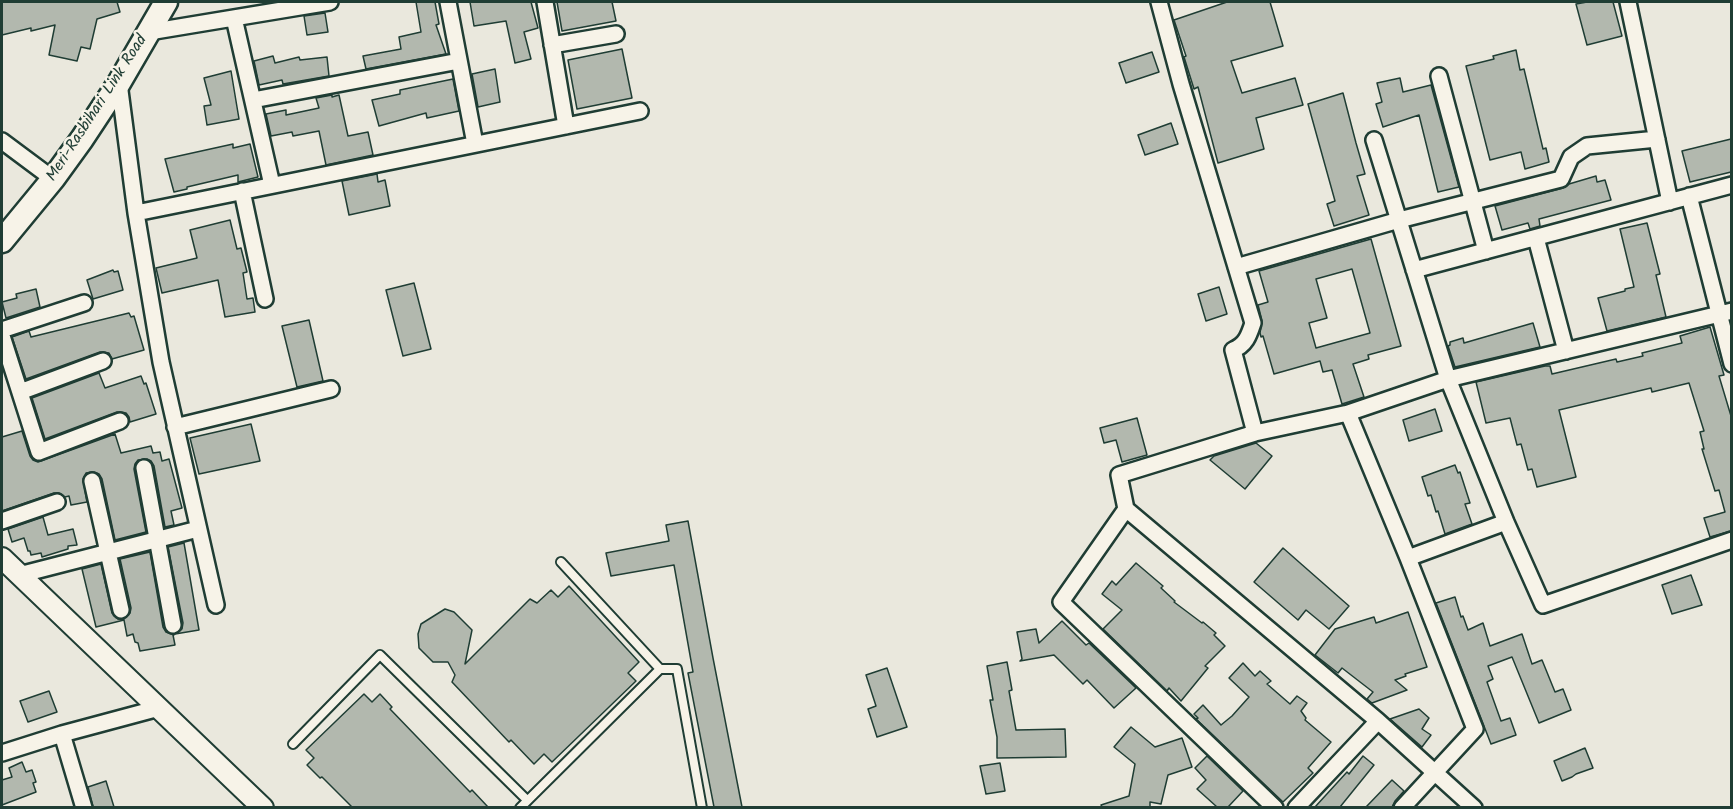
<!DOCTYPE html>
<html>
<head>
<meta charset="utf-8">
<style>
  body { margin:0 }
  #map { position:relative; width:1733px; height:809px; overflow:hidden; background:#eae8dd; font-family:Kalam,sans-serif }
  canvas { display:block }
  .frame { position:absolute; inset:0; border:3px solid #1f3d34; pointer-events:none }
</style>
</head>
<body>
<div id="map">
<canvas width="1733" height="809"></canvas>
<div class="frame"></div>
</div>
<script>
const g = document.querySelector('canvas').getContext('2d');
g.lineJoin = 'round';
function paint(path, color) {
  g.fillStyle = color;
  g.fill(path, 'evenodd');
}
function trace(path, color, width, dash) {
  g.strokeStyle = color;
  g.lineWidth = width;
  g.lineCap = dash ? 'butt' : 'round';
  g.setLineDash(dash || []);
  g.stroke(path);
}
function drawText(font, color, halo, rows, align = 'center') {
  g.font = font + ' Kalam,sans-serif';
  g.lineWidth = 5;
  g.setLineDash([]);
  g.textBaseline = 'middle';
  g.strokeStyle = halo;
  g.fillStyle = color;
  for (const [text, x, y, turn = 0] of rows) {
    g.save();
    g.translate(x, y);
    g.rotate((+turn || 0) * Math.PI / 180);
    g.textAlign = isNaN(turn) ? turn : align;
    if (halo) g.strokeText(text, 0, 0);
    g.fillText(text, 0, 0);
    g.restore();
  }
}
const building = new Path2D(`
  M2,2H117L120,12L97,19L90,49L81,47L77,61L49,55L55,25L31,31V28L2,35Z
  M416,2H435L439,24L436,25L446,54L366,69L363,56L401,49L399,37L421,32Z
  M470,2H531L538,28L524,32L531,59L515,63L506,21L474,26Z
  M557,2H612L616,21L562,31Z
  M1227,2H1270L1283,46L1231,61L1242,93L1295,78L1303,105L1256,118L1264,149L1218,163L1198,87L1194,89L1184,57L1186,56L1174,20Z
  M1587,2H1613L1622,36L1587,45L1576,4Z
  M325,13L328,32L307,35L304,16Z
  M622,49L632,98L577,109L568,60Z
  M1516,50L1520,70L1524,69L1543,149L1546,148L1549,162L1525,169L1521,152L1490,160L1466,66L1494,59L1493,56Z
  M1152,52L1159,72L1126,83L1119,63Z
  M273,56L275,63L299,57L300,60L327,57L329,76L283,84L282,80L259,85L254,61Z
  M495,69L500,102L478,107L472,74Z
  M231,71L239,119L207,125L204,106L211,105L204,78Z
  M1400,78L1403,92L1431,85L1459,187L1438,192L1419,115L1383,127L1376,104L1382,102L1377,83Z
  M453,79L459,111L427,118L426,113L379,126L372,100L400,94V90Z
  M1343,93L1356,143L1365,174L1357,176L1369,215L1334,226L1327,204L1335,201L1308,104Z
  M332,95V97L339,95L348,136L368,132L373,155L326,165L319,131L293,136L292,132L271,136L266,114L286,110V115L319,108L316,98Z
  M1171,123L1178,144L1145,155L1138,135Z
  M1731,139V172L1690,182L1682,151Z
  M233,144V148L250,144L258,177L238,182V175L187,187V189L174,192L165,159Z
  M377,174L378,182L385,180L390,206L349,215L342,181Z
  M1596,176L1597,182L1605,180L1611,200L1539,219L1540,226L1530,229L1528,223L1502,230L1495,206L1563,188L1569,184Z
  M230,220L237,249L241,248L247,272L243,273L247,299L253,298L255,312L225,317L218,280L162,293L156,268L197,258L190,230Z
  M1647,223L1660,274L1656,275L1666,317L1607,331L1598,298L1625,291V289L1634,287L1620,229Z
  M1371,239L1401,346L1368,355L1369,359L1353,364L1364,397L1342,404L1332,370L1323,372L1320,361L1274,374L1263,336L1261,337L1260,333L1262,321L1258,305L1268,302L1259,271ZM1352,269L1370,333L1316,348L1309,323L1327,318L1316,279Z
  M113,270L114,272L118,271L123,290L93,299L87,280Z
  M414,283L431,349L403,356L386,290Z
  M1219,287L1227,314L1206,321L1198,294Z
  M36,289L40,307L6,318L2,302L17,298L16,294Z
  M129,313L131,317L134,316L144,350L112,359L109,353L100,352L26,379L12,337L29,331L31,337Z
  M309,320L323,381L297,387L282,326Z
  M1533,323L1540,347L1455,367L1448,346L1450,345V342L1463,338L1464,343Z
  M1710,327L1724,375L1719,376L1731,416V531L1710,537L1704,518L1725,512L1719,490L1715,491L1702,449H1704L1700,432L1704,431L1689,383L1652,392L1651,388L1559,410L1576,477L1537,487L1532,469L1528,470L1521,444L1517,445L1510,418L1486,423L1476,382L1545,366H1550L1552,374L1616,359L1617,362L1643,356L1642,353L1682,343L1680,336Z
  M99,373L105,388L141,376L144,384L146,383L156,414L130,422L129,417L126,413L117,412L45,439L32,398Z
  M1435,409L1442,431L1409,441L1403,420Z
  M1137,418L1147,455L1122,462L1116,440L1104,443L1100,428Z
  M251,424L260,461L199,474L190,438Z
  M22,431L30,456L33,460L38,462L115,434L121,453L151,446L153,453L160,452L162,461L169,459L182,508L171,511L174,525L165,527L154,466L151,461L147,459L138,460L135,464L134,469L146,532L115,540L102,479L99,474L94,472L86,473L83,479L87,502L71,505L69,496L65,497L59,493H54L2,511V437Z
  M1256,443L1272,456L1245,489L1210,460L1214,456Z
  M1455,465L1458,473L1460,472L1470,503L1465,504L1472,524L1445,534L1438,511L1436,512L1431,495L1428,496L1422,477Z
  M43,517L48,535L73,529L77,545L68,546V549L42,557L41,553L31,555L30,551H28L24,538L12,542L8,529Z
  M688,521L713,658L742,807H714L688,673L693,672L674,565L611,576L606,553L669,541L666,525Z
  M184,543L199,630L175,634L182,629L183,623L168,547Z
  M1283,548L1349,606L1329,629L1306,610L1298,620L1254,582Z
  M150,552L163,627L166,632L174,635H173L175,645L140,651L138,643L135,642L133,634L127,636L124,620L96,627L82,569L101,564L112,613L118,619H124L130,613L131,608L120,559Z
  M1136,563L1163,586L1161,588L1175,601L1174,602L1202,623L1203,622L1216,633L1214,635L1225,646L1205,666L1208,668L1181,701L1169,688L1167,691L1103,629L1122,610L1102,594L1112,581L1116,585Z
  M1691,575L1702,605L1672,614L1662,585Z
  M569,586L639,662L628,673L636,681L552,762L544,754L534,764L511,740L509,742L452,682L455,675L448,662H433L419,648L418,634L421,624L445,609L454,612L472,630L465,664L530,599L537,603L551,590L558,597Z
  M1455,597L1461,617L1463,616L1468,630L1483,623L1490,646L1522,634L1532,664L1542,660L1555,692L1563,689L1571,710L1539,723L1512,657L1488,666L1493,679L1487,682L1501,721L1510,718L1516,735L1491,744L1436,603Z
  M1408,612L1427,667L1405,674L1406,676L1395,680L1407,690L1372,703L1367,699L1373,692L1342,668L1338,673L1315,655L1335,629L1374,617L1376,623Z
  M1062,621L1086,645L1089,643L1136,688L1114,708L1087,680L1083,684L1054,655L1020,661L1022,659L1017,632L1036,629L1039,643Z
  M1007,662L1012,690L1009,691L1016,730L1065,729L1066,757L997,758V737L990,700H993L987,666Z
  M1243,663L1255,676L1260,671L1271,681L1267,684L1290,704L1297,696L1307,703L1301,711L1306,718L1305,720L1331,742L1308,768L1313,773L1283,802L1196,719L1198,718L1194,714L1203,705L1221,725L1232,716L1249,697L1229,678Z
  M887,668L907,727L877,737L868,709L876,706L866,675Z
  M49,691L57,712L28,722L20,701Z
  M364,694L372,702L380,694L392,707L390,709L470,792L472,790L488,807H352L322,777L320,778L307,765L314,758L306,750Z
  M1419,709L1429,718L1422,729L1431,735L1422,747L1390,719Z
  M1131,727L1155,747L1182,738L1192,767L1168,775L1161,804L1150,802V807H1102L1101,805L1129,796L1135,764L1114,747Z
  M1585,748L1593,768L1576,774L1572,777L1562,781L1554,761Z
  M1207,756L1243,791L1228,807H1217L1197,789L1206,780L1195,768Z
  M1363,756L1374,765L1340,807H1315L1347,772L1349,774Z
  M22,762L26,772L32,770L36,782L33,783L36,792L2,805V780L12,777L9,768Z
  M1000,763L1005,791L986,794L980,766Z
  M1392,780L1404,791L1395,801L1392,807H1366Z
  M106,781L114,807H93L88,787Z`);
paint(building, '#b2b8ae');
trace(building, '#1f3d34', 1.5);
const service = new Path2D(`
  M561,562L660,669H677L702,808
  M293,744L380,655L527,800
  M520,808L660,669`);
const minor = new Path2D(`
  M448,2L475,144
  M545,2L566,126
  M1159,2L1181,84L1253,323C1249,335 1246,345 1233,350L1255,433
  M1628,2L1670,202
  M234,18L272,185
  M149,32L330,2
  M552,45L616,34
  M1439,76L1486,251
  M119,83L136,213L161,362L216,605
  M253,100L459,61
  M1374,140L1448,379L1732,311
  M2,141L53,179
  M242,191L265,299
  M1689,196L1732,364
  M136,213L640,111
  M1536,238L1566,351
  M1236,267L1399,220L1561,179L1571,157L1587,146L1657,139
  M1414,270L1732,185
  M2,330L84,303
  M2,336L39,452L120,421
  M20,392L103,361
  M1348,413L1408,558L1475,729L1402,808
  M175,427L331,389
  M144,468L173,625
  M92,481L121,610
  M1126,509L1061,602L1275,808
  M2,521L57,502
  M1408,558L1506,522
  M19,575L198,529
  M62,734L84,808
  M2,753L62,734L159,708
  M1296,808L1378,721
  M1474,808L1378,721L1126,509L1119,475L1255,433L1348,413L1448,379L1506,522L1543,605L1732,540`);
const tertiary = new Path2D(`
  M2,558L263,808`);
const secondary = new Path2D(`
  M2,241L53,179L82,139L119,83L166,2`);
trace(service, '#1f3d34', 12);
trace(minor, '#1f3d34', 20);
trace(tertiary, '#1f3d34', 24);
trace(secondary, '#1f3d34', 27);
trace(service, '#f7f3e8', 8);
trace(minor, '#f7f3e8', 15);
trace(tertiary, '#f7f3e8', 20);
trace(secondary, '#f7f3e8', 22);
drawText('16px', '#1f3d34', '#f7f3e8', [
  ["Meri-Rasbihari Link Road",98,109,-57]
]);
</script>
</body>
</html>
